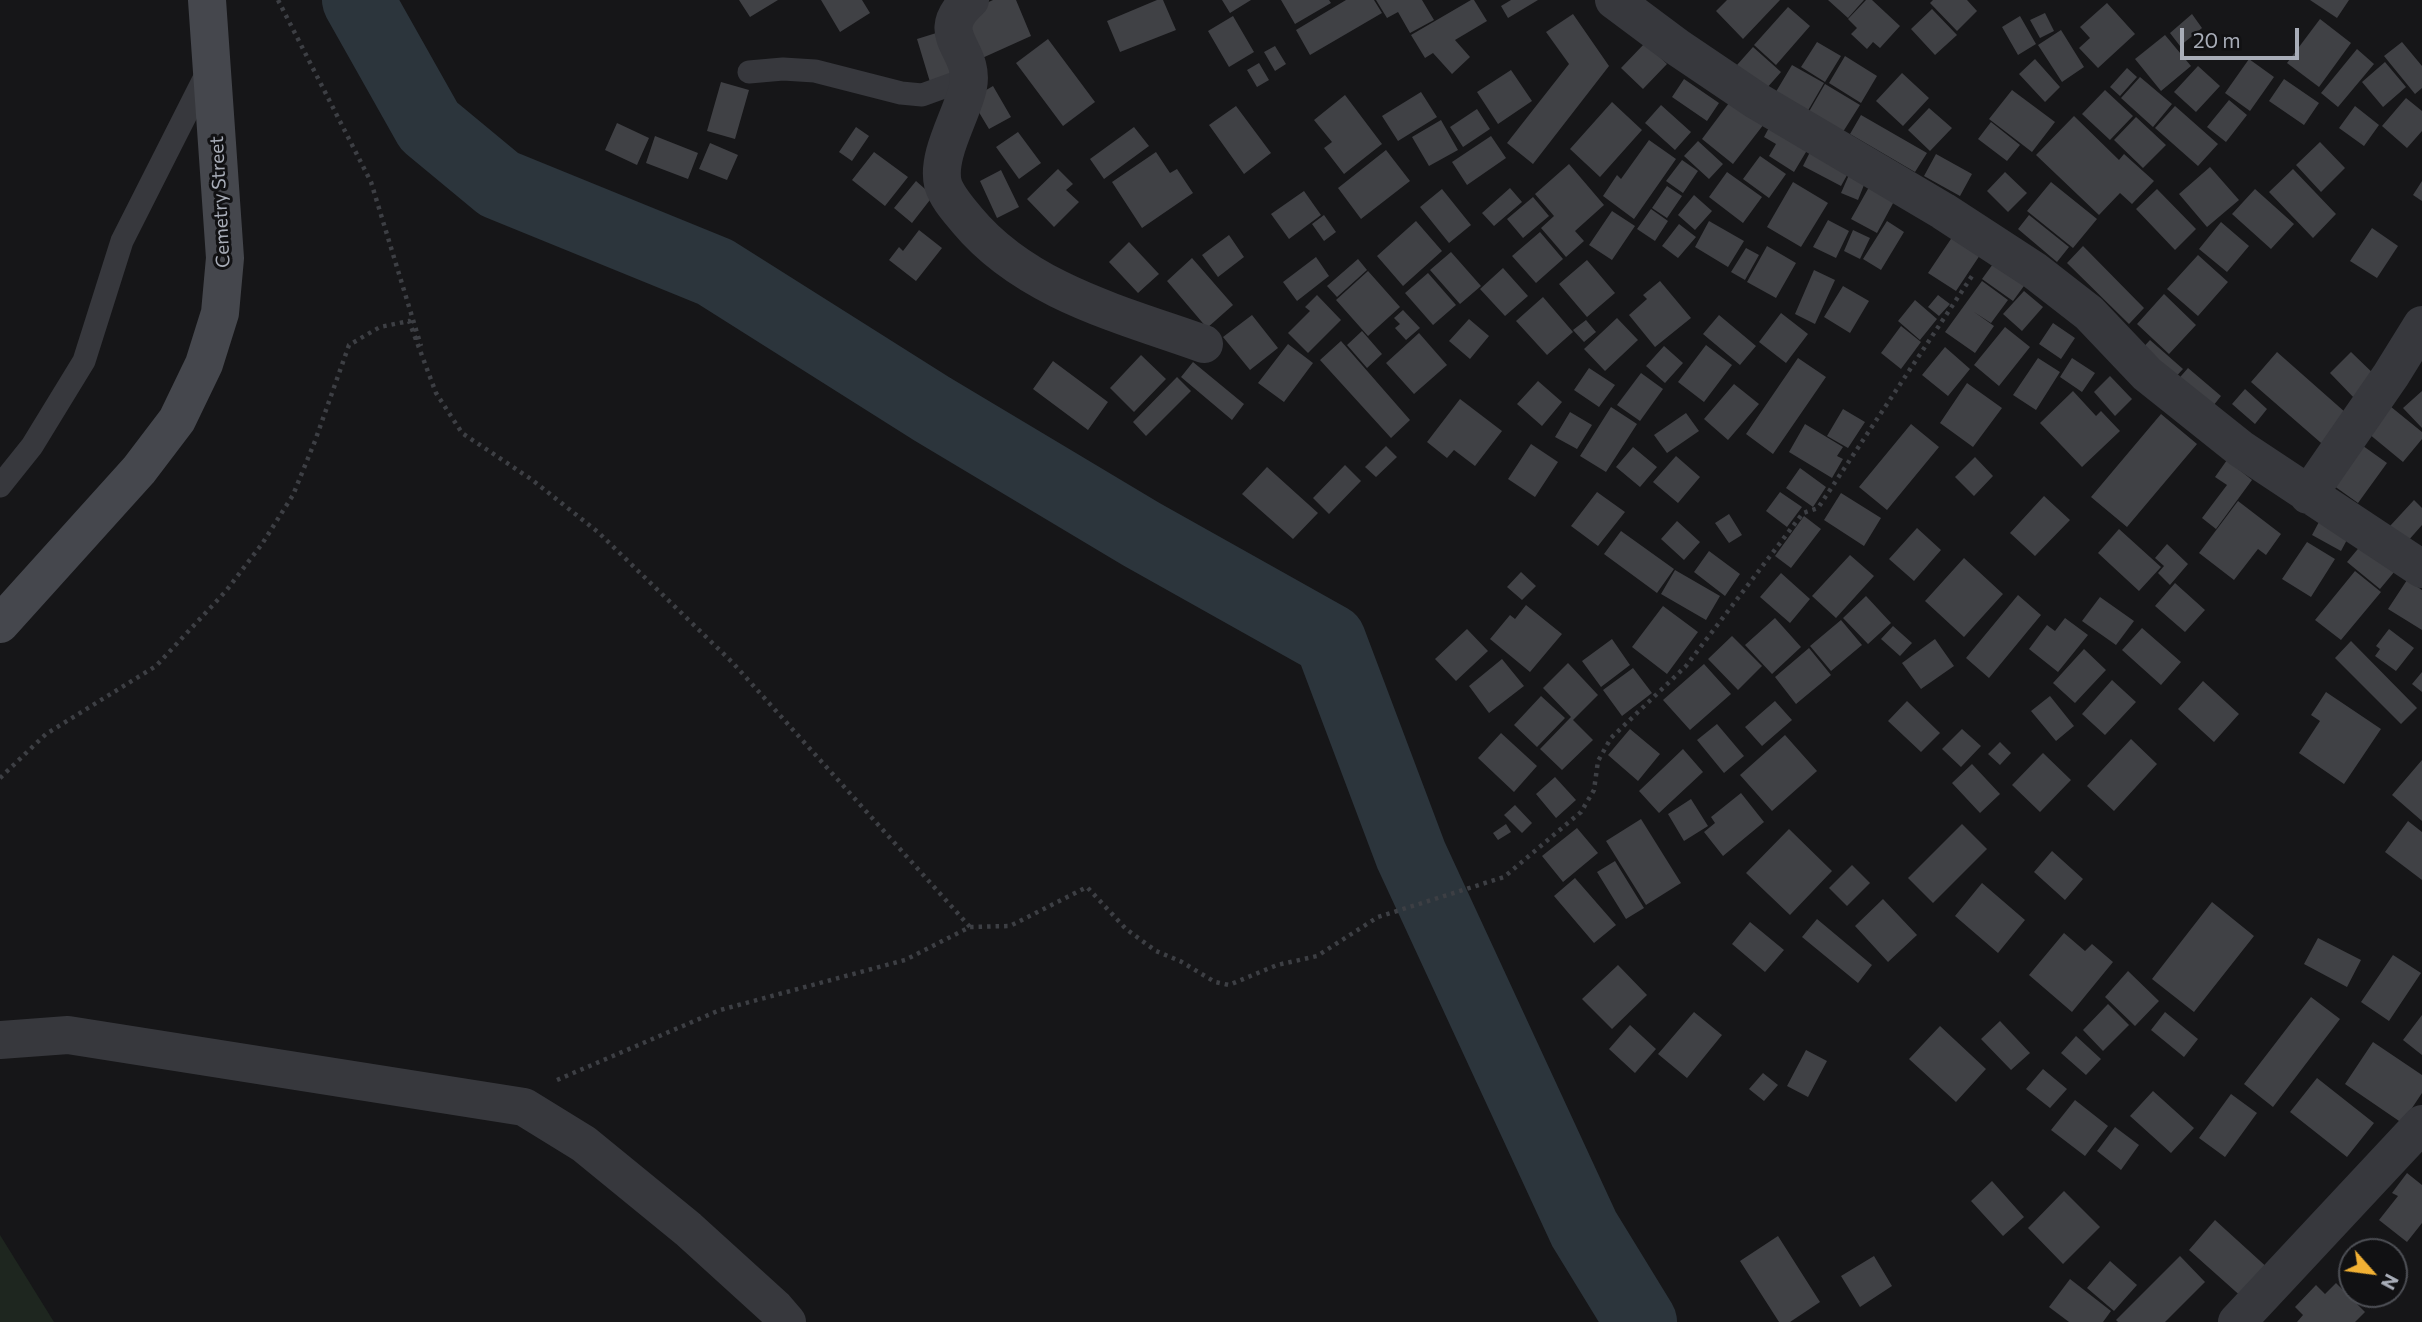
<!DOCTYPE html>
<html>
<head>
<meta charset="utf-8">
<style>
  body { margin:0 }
  #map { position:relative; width:2422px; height:1322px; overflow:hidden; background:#161618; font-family:Commissioner,sans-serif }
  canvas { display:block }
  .north { position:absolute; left:2338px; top:1238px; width:70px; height:70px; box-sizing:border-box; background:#111113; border:2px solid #4d4f55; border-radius:50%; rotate:118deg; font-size:19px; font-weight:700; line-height:28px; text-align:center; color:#a8adb8 }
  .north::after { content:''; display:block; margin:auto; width:24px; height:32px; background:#f2b134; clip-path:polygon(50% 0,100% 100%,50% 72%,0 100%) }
  .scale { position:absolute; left:2180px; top:28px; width:119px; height:32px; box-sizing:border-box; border:4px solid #a8adb8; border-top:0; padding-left:9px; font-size:21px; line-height:24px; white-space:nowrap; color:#a8adb8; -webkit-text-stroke:5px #111113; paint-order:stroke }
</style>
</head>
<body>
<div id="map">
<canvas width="2422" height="1322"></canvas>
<div class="north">N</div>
<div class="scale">20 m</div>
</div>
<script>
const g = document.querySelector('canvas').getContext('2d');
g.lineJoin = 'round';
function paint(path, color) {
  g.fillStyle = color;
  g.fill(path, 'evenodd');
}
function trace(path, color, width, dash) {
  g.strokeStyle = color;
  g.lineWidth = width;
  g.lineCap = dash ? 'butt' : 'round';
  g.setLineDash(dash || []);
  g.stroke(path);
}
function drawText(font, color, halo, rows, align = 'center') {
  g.font = font + ' Commissioner,sans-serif';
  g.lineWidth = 6;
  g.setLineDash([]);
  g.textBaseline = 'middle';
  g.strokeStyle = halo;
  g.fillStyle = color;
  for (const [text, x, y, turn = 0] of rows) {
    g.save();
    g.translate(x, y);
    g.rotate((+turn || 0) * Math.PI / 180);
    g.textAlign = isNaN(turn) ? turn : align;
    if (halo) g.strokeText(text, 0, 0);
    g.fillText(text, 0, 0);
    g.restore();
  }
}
paint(new Path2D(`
  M0,1235L54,1322H0Z`), '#1e261f');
trace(new Path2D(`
  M358,0L429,126L499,184L715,272L932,409L1141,534L1330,640L1411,855L1584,1229L1641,1322`), '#2c353c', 72);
paint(new Path2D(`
  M739,0H778L750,17Z
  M821,0H862L870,13L840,32Z
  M993,0H1016L1031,36L980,59L964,22L980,6Z
  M1157,0H1163L1176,30L1120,52L1107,21Z
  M1222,0H1251L1230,13Z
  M1281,0H1329L1331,3L1295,24Z
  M1346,0H1374L1382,13L1310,55L1296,30Z
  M1376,0H1422L1434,20L1410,33L1398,12L1387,18Z
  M1471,0H1474L1487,21L1455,40L1470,57L1452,74L1433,53L1425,58L1411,35Z
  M1511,0H1538L1508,18L1501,6Z
  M1727,0H1780L1743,39L1716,11Z
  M1828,0H1864L1848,18Z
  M1866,0H1872L1900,26L1880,48L1873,42L1867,49L1851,34L1857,28L1848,19Z
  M1933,0H1967L1977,11L1957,31L1930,3Z
  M2310,0H2349L2337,18Z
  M2107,3L2135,34L2098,68L2079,48L2090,38L2080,27Z
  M1788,7L1810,26L1776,65L1754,45Z
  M1932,9L1957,35L1935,55L1911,29Z
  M2045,13L2054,31L2040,38L2030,20Z
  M1573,14L1609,66L1533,164L1507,143L1569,64L1546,32Z
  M2192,14L2202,28L2180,46L2170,33Z
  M1233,16L1254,52L1229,67L1208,31Z
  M2020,16L2036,44L2018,55L2002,27Z
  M2320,19L2351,43L2319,87L2287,63Z
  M946,30L960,73L930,82L917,39Z
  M2061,30L2084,67L2062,82L2038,45Z
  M2165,35L2191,66L2161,91L2135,59Z
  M1048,39L1095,102L1063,126L1016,63Z
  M1817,42L1841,56L1825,82L1801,67Z
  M2402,42L2422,66V88L2415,94L2384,56Z
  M1645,43L1667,64L1643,89L1621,68Z
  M1275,46L1286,64L1275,71L1264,52Z
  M1753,47L1781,72L1766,89L1737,65Z
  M2357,49L2374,64L2338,107L2321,93Z
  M1845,56L1877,76L1861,103L1829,83Z
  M2035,59L2060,87L2045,102L2019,74Z
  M2249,59L2274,77L2250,111L2225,93Z
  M2385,62L2406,87L2383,107L2362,82Z
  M1259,63L1269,80L1257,87L1247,70Z
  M1792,65L1824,83L1806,114L1774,95Z
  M2198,66L2220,86L2196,112L2174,92Z
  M2127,68L2137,77L2120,96L2110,87Z
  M1511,70L1532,101L1498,124L1477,92Z
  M1902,73L1929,98L1903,126L1876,101Z
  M2140,77L2172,104L2153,127L2121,98Z
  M1684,79L1719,103L1707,121L1672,97Z
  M2284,79L2319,103L2304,125L2269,101Z
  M721,82L749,90L735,139L707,131Z
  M1825,84L1860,105L1841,135L1807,115Z
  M993,86L1011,117L989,129L971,99Z
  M2012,90L2055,122L2032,152L1989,119Z
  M2105,90L2133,116L2110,140L2082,114Z
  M1421,92L1437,117L1398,141L1382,116Z
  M1345,95L1382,144L1344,174L1324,148L1332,142L1314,120Z
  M2406,98L2422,111V131L2407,148L2382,126Z
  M1732,99L1764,124L1733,164L1702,139Z
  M2229,100L2247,115L2226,142L2207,127Z
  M1612,102L1642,130L1600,177L1570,149Z
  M1661,105L1691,132L1675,150L1645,123Z
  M1236,106L1271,153L1244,174L1209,125Z
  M2175,106L2218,144L2198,166L2155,128Z
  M2355,106L2379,125L2364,146L2339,128Z
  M1929,108L1952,128L1930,151L1908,130Z
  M1477,109L1490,129L1463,147L1450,127Z
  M1861,115L1927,153L1915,172L1850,134Z
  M2074,116L2119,160L2124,154L2154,181L2132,204L2120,193L2099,215L2036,155Z
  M2136,117L2166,145L2143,168L2114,140Z
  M1441,120L1458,150L1429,166L1412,137Z
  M1991,122L2020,145L2007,161L1978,139Z
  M617,123L649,138L637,165L605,150Z
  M1771,124L1809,147L1794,172L1769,156L1776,144L1764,137Z
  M856,127L869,136L852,161L839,152Z
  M1134,127L1149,146L1104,179L1090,159Z
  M1018,132L1041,163L1019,179L996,147Z
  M655,136L698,153L688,179L646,163Z
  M1491,136L1506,158L1467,185L1452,162Z
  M1649,140L1676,159L1634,219L1603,196L1617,175L1621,179Z
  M1698,141L1723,164L1709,179L1684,156Z
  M2320,142L2345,168L2321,192L2296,165Z
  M710,143L738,155L727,180L699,169Z
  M1812,148L1851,168L1841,186L1803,166Z
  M1386,150L1410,181L1361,219L1338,188Z
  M874,152L908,177L885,206L852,180Z
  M1156,152L1170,173L1177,169L1193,193L1142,228L1112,182Z
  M1936,154L1972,174L1960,196L1924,176Z
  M1760,156L1786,174L1769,198L1743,179Z
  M1682,160L1698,171L1683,193L1666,181Z
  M1569,164L1604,205L1575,231L1584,241L1566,257L1541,228L1554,216L1535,194Z
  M2210,167L2239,200L2207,227L2179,194Z
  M1852,168L1868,175L1858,200L1841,193Z
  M1058,169L1073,184L1066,190L1079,202L1054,227L1027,199Z
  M2293,169L2336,214L2313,238L2269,192Z
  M1001,170L1019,207L997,218L980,181Z
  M1727,172L1762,197L1743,223L1709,197Z
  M2005,172L2027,193L2008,212L1987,191Z
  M1873,180L1898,194L1877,233L1851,219Z
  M916,181L933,196L912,223L894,208Z
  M2422,181V201L2413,195Z
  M1793,182L1828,203L1801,247L1767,227Z
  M2051,182L2097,219L2073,248L2027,211Z
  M1667,186L1682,196L1667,218L1652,208Z
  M1510,188L1522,202L1494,226L1482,213Z
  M1442,189L1471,225L1449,243L1420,207Z
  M2157,189L2196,229L2175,250L2136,209Z
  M2255,189L2294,224L2271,249L2232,214Z
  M1304,191L1321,215L1289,239L1271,214Z
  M1694,195L1712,211L1695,230L1678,215Z
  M1533,197L1549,216L1523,238L1507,219Z
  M1651,209L1668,221L1655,241L1637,229Z
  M1612,211L1635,226L1612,260L1589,245Z
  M1324,215L1336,232L1324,241L1312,224Z
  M2029,215L2069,247L2057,262L2018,229Z
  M1828,220L1849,231L1836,258L1813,247Z
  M1416,221L1442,251L1403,286L1377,256Z
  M1709,221L1744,241L1728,267L1695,247Z
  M1887,221L1904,232L1881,270L1863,259Z
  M2221,222L2249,246L2227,272L2199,249Z
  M1679,224L1696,237L1678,258L1662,246Z
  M2372,228L2398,246L2377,278L2350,261Z
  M919,230L942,248L916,281L889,260L899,247L903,251Z
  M1853,230L1870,238L1860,259L1844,251Z
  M1957,230L1984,249L1956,291L1928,273Z
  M1540,232L1563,259L1536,283L1512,256Z
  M1229,235L1244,257L1218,277L1202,255Z
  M1129,242L1159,274L1138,293L1109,262Z
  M1767,246L1796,263L1776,298L1747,282Z
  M2083,246L2144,308L2129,324L2067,263Z
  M1746,248L1759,255L1745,280L1731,272Z
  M1451,252L1481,286L1460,304L1430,270Z
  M2198,255L2228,282L2198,316L2167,289Z
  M1316,257L1329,276L1297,301L1283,282Z
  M1998,257L2029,279L2013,301L1982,279Z
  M1192,258L1233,305L1207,328L1167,281Z
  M1358,259L1367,270L1337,297L1327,286Z
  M1587,260L1615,293L1587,317L1559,284Z
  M1503,268L1528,296L1505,316L1480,289Z
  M1814,270L1835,280L1815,324L1795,314Z
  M1368,271L1400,307L1368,336L1336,300Z
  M1428,273L1456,305L1433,325L1405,293Z
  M1660,281L1691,318L1655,347L1629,315L1647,299L1643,295Z
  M1982,281L2008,300L1991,323L1974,312L1994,326L1975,353L1945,332Z
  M1843,286L1869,301L1850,333L1824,317Z
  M2024,291L2043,307L2022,331L2003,314Z
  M2164,294L2196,325L2169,354L2137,324Z
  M1317,295L1341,320L1308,353L1288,333L1310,311L1305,307Z
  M1938,295L1950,304L1939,316L1928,307Z
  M1543,297L1573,332L1547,355L1516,321Z
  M1915,300L1937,319L1920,340L1898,321Z
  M1403,310L1420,328L1406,340L1395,328L1400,324L1394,318Z
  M1781,313L1808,334L1786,363L1759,342Z
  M1252,315L1278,348L1250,370L1223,337Z
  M1719,315L1756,346L1740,365L1703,334Z
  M1617,318L1638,340L1605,371L1584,349Z
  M1469,319L1489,336L1470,359L1449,341Z
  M1586,320L1596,332L1584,342L1573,330Z
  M2053,323L2075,338L2061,359L2039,344Z
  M1901,326L1921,342L1901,369L1881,353Z
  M2005,327L2030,347L1999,386L1974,365Z
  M1362,331L1382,354L1367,368L1347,345Z
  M1419,333L1447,365L1414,394L1386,363Z
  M2150,340L2183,369L2171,382L2138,353Z
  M1341,341L1410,420L1391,438L1320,360Z
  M1288,344L1313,363L1284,402L1258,383Z
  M1706,345L1732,365L1704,402L1678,382Z
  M1664,346L1683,363L1665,383L1646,366Z
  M1945,347L1970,369L1948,396L1922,375Z
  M2277,352L2354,420L2328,449L2251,382Z
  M2351,352L2378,378L2356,400L2330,373Z
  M1141,355L1166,379L1134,412L1110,388Z
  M1798,358L1826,377L1773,454L1746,434Z
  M2038,358L2060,372L2036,410L2013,395Z
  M2072,358L2095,373L2082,392L2060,377Z
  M1053,361L1108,402L1088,430L1033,389Z
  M1193,362L1244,404L1232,420L1181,377Z
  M1589,368L1615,385L1599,407L1574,390Z
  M2188,368L2221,396L2209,411L2175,383Z
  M1641,373L1663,389L1640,421L1617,405Z
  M2110,376L2132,399L2115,416L2094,392Z
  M1177,377L1191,391L1146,436L1133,422Z
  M1538,381L1562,402L1542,426L1517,404Z
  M1967,383L2002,408L1973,447L1940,423Z
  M1734,384L1759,404L1728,440L1704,419Z
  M2245,389L2267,409L2255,424L2232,404Z
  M2073,391L2096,416L2101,411L2120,431L2082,467L2040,423Z
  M2422,391V428L2403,408Z
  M1460,399L1502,431L1475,466L1454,450L1447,458L1427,442Z
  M2385,402L2422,432V439L2403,462L2363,429Z
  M1611,407L1637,424L1606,472L1580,456Z
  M1843,409L1865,422L1848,448L1827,436Z
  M1570,412L1592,425L1577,449L1555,437Z
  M1686,413L1699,431L1667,453L1654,435Z
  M2161,414L2197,444L2127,527L2091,497Z
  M1805,424L1843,447L1837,456L1843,459L1832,478L1789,452Z
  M1911,424L1939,447L1887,510L1859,487Z
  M2359,443L2387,463L2358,503L2330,483Z
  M1531,444L1558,462L1535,497L1508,479Z
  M1386,446L1397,457L1376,477L1365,467Z
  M1633,447L1657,467L1640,487L1616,467Z
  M1676,456L1700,477L1678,503L1653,482Z
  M1975,457L1993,476L1974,496L1955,477Z
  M2227,460L2252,480L2216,529L2202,518L2227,485L2215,477Z
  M1345,465L1361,481L1329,514L1313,498Z
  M1267,467L1318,513L1293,539L1242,494Z
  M1800,468L1826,487L1813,507L1786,488Z
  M1597,492L1625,512L1598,546L1571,526Z
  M1780,492L1802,507L1787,527L1766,511Z
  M1841,493L1881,518L1864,546L1824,520Z
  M2044,496L2070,520L2035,556L2010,533Z
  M2414,500L2422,508V525L2407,542L2390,526Z
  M2238,501L2281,534L2266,555L2258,549L2234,580L2199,553Z
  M1729,514L1742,535L1729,543L1715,523Z
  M1804,516L1821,529L1791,568L1775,556Z
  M2320,520L2349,536L2341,551L2312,535Z
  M1677,521L1700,542L1684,560L1661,539Z
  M1917,528L1941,550L1914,581L1889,559Z
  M2119,529L2161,567L2139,591L2098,553Z
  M1621,531L1674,569L1657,593L1604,554Z
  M2307,542L2335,559L2311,597L2282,579Z
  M2167,544L2188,564L2170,585L2158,573L2164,566L2155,558Z
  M2362,544L2395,571L2380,589L2347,562Z
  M1709,551L1740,574L1725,596L1694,572Z
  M1850,555L1874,576L1836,618L1812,596Z
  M1964,558L2003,594L1964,637L1925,601Z
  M1675,570L1720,596L1706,620L1661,594Z
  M2355,571L2381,592L2341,640L2315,620Z
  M1521,572L1536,586L1522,600L1507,587Z
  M1781,573L1810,599L1790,623L1760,597Z
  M2407,580L2422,590V630L2388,609Z
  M2175,583L2205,610L2185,632L2155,606Z
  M2018,595L2041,615L1989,678L1966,658Z
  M1866,596L1891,623L1868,644L1843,618Z
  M2100,597L2134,621L2116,645L2082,621Z
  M1526,605L1562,634L1530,672L1490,639L1510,615L1515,619Z
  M1663,606L1698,632L1667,674L1632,647Z
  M1775,618L1801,647L1772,674L1745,645Z
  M2065,618L2088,635L2058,672L2029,649L2047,625L2055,631Z
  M1841,620L1862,645L1831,671L1810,646Z
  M1893,626L1912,643L1900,656L1881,639Z
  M2142,628L2181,662L2161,685L2122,650Z
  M1467,629L1488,651L1456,681L1435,659Z
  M2389,629L2414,648L2396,671L2375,656L2380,649L2376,646Z
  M1732,636L1762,666L1738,690L1708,659Z
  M1612,639L1630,665L1601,687L1582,661Z
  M1935,639L1954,666L1921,689L1902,663Z
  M2351,641L2417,708L2401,724L2335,658Z
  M1809,648L1831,675L1796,704L1775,677Z
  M2084,649L2106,670L2075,703L2053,683Z
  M1502,659L1524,686L1489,713L1469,686Z
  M1568,663L1598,695L1573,720L1593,740L1562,770L1540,749L1571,717L1543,688Z
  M1704,664L1731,694L1690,730L1663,700Z
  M1633,668L1652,693L1622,716L1603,690Z
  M2422,672V692L2412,684Z
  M2112,680L2136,702L2105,735L2082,714Z
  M2203,681L2239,714L2214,742L2178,709Z
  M2326,692L2381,729L2344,784L2299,753L2320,721L2311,715Z
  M1541,696L1565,718L1537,747L1514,725Z
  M2050,696L2074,726L2056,741L2031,711Z
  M1775,701L1792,720L1762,746L1745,727Z
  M1907,701L1940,733L1921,752L1888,721Z
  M1717,724L1744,756L1724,773L1697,740Z
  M1630,729L1660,754L1638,781L1608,755Z
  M1962,729L1981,746L1961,767L1942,749Z
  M1501,733L1537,766L1514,792L1478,758Z
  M1785,735L1817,771L1772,811L1740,775Z
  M2131,739L2157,764L2114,811L2087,786Z
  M2000,742L2011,753L2000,765L1988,754Z
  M1683,749L1703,772L1659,813L1639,791Z
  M2043,753L2071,780L2040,812L2012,785Z
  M2422,760V821L2392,795Z
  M1972,764L2000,794L1980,813L1952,783Z
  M1555,777L1576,800L1556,818L1536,794Z
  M1741,793L1764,822L1723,856L1704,832L1715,823L1711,817Z
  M1691,799L1708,826L1684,841L1668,814Z
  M1515,805L1532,823L1522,833L1504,815Z
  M1641,819L1681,883L1646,905L1606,841Z
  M2408,821L2422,832V880L2385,852Z
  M1506,824L1511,832L1498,840L1493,833Z
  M1962,824L1987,849L1933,903L1908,878Z
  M1577,828L1598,853L1563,882L1542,856Z
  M1789,829L1832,871L1790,915L1746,873Z
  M2052,851L2083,879L2065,900L2034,872Z
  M1615,861L1644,908L1626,919L1597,872Z
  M1852,865L1870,883L1847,906L1829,888Z
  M1575,878L1616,925L1594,943L1554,896Z
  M1982,883L2025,920L1998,953L1955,916Z
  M1883,899L1917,935L1888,962L1855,926Z
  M2212,902L2254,936L2194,1012L2152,979Z
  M1817,919L1872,965L1858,983L1802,937Z
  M1750,922L1784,950L1765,972L1732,944Z
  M2064,933L2085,951L2092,944L2113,962L2072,1012L2029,975Z
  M2318,938L2361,960L2347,987L2304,964Z
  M2393,955L2421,973L2389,1021L2361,1002Z
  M1618,965L1647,995L1612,1029L1582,999Z
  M2128,971L2159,1001L2135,1026L2105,997Z
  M2311,997L2340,1019L2273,1107L2244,1084Z
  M2108,1004L2129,1025L2103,1051L2083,1030Z
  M1694,1012L1722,1035L1687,1078L1658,1054Z
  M2165,1012L2198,1039L2184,1057L2151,1030Z
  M2422,1015V1055L2403,1040Z
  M2000,1021L2030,1053L2011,1070L1981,1039Z
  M1630,1025L1656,1049L1635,1073L1609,1049Z
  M1940,1026L1986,1069L1956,1102L1909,1059Z
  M2076,1036L2101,1059L2086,1075L2061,1053Z
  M2373,1042L2422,1075V1093L2402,1123L2345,1084Z
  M1806,1050L1827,1061L1808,1097L1787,1086Z
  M2043,1069L2067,1089L2050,1108L2026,1089Z
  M1763,1073L1778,1085L1764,1101L1749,1089Z
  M2317,1078L2374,1123L2347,1157L2290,1112Z
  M2153,1091L2194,1128L2171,1153L2130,1116Z
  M2231,1094L2257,1113L2225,1157L2199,1138Z
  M2075,1100L2108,1126L2085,1156L2051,1130Z
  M2115,1127L2139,1145L2121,1170L2097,1151Z
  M2407,1173L2422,1185V1223L2407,1242L2379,1220L2398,1196L2392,1193Z
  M1992,1181L2024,1217L2003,1236L1971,1201Z
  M2064,1191L2100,1227L2063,1264L2028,1228Z
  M2215,1220L2270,1270L2244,1299L2189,1250Z
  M1778,1236L1820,1302L1790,1322H1779L1740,1261Z
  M1874,1256L1892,1286L1860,1307L1841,1276Z
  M2180,1256L2205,1282L2165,1322H2118L2116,1320Z
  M2110,1261L2137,1285L2114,1311L2087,1288Z
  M2070,1279L2111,1311L2103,1322H2069L2049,1307Z
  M2336,1283L2365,1312L2355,1322H2297L2303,1315L2295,1307L2316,1285L2325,1294Z`), '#404145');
trace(new Path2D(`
  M278,0L371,182L421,346
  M0,778L46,734L156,666L226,591L262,544L293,495L315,441L349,345L380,327L409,321L436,393L462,433L531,479L598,532L733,663L970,927
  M557,1080L720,1010L905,960L970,927L1010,926L1087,887L1126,929L1156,951L1180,961L1215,982L1229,985L1277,965L1317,956L1378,917L1504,877L1581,812L1594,790L1598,761L1611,738L1686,666L1803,513L1818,508L1972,276`), '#3d3f44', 4.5, [3.5, 5]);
trace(new Path2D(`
  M749,72L783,69L815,71L901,93L922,95L969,78
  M0,486L32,446L84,361L122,241L209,69`), '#37383d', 23);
trace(new Path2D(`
  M970,0C930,36 976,48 968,87C962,115 936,155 943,184C947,197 958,209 967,220C1026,291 1120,314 1204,344
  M1614,0L1677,47L1757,101L1943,211L2035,271L2089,313L2147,374L2241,449L2422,569
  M2308,495L2391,375L2422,325
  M0,1040L68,1035L524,1107L584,1144L688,1229L775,1308L787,1322
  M2237,1322L2422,1124`), '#37383d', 38);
trace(new Path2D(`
  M0,624L139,470L177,420L204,364L220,313L225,258L207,0`), '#45474d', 38);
drawText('19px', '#a8adb8', '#111113', [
  ["Cemetry Street",220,202,-93]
]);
</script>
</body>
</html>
